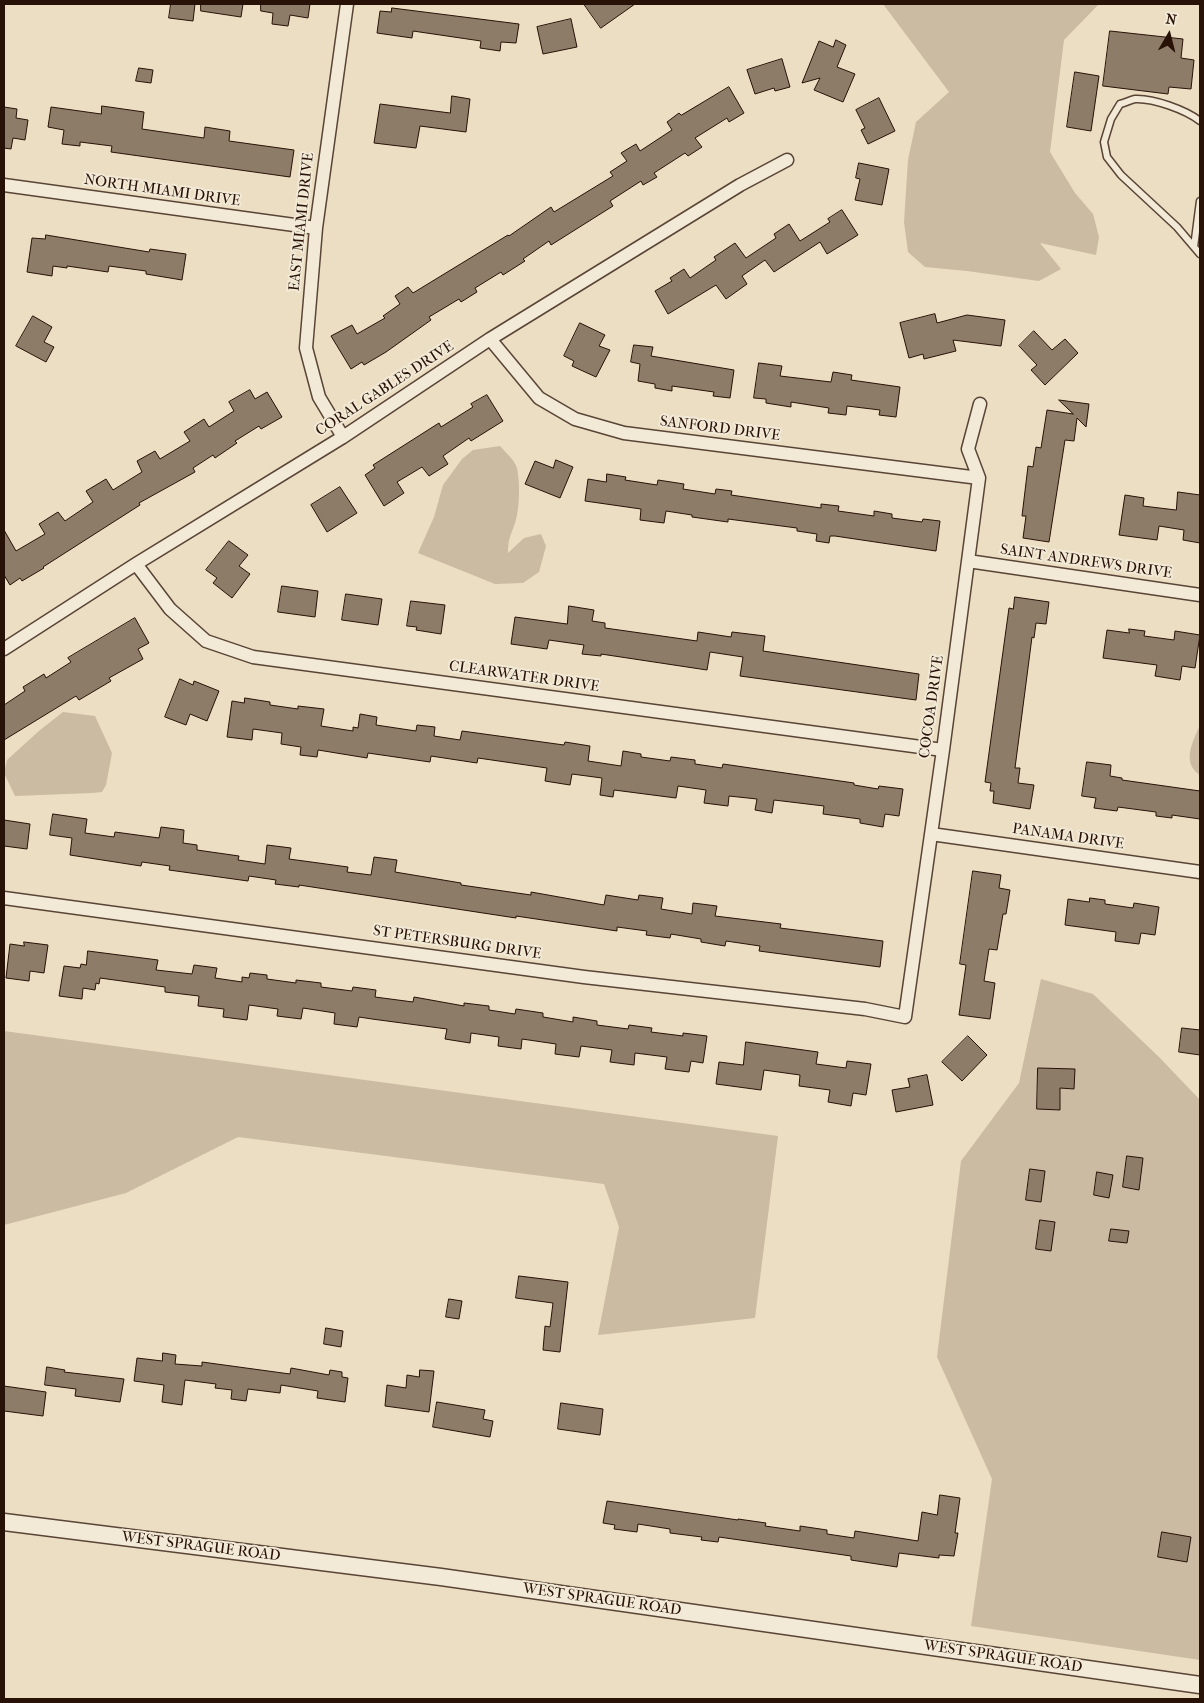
<!DOCTYPE html>
<html>
<head>
<meta charset="utf-8">
<style>
  body { margin:0 }
  #map { position:relative; width:1204px; height:1703px; overflow:hidden; background:#ebdec2; font-family:"IM FELL French Canon",serif }
  canvas { display:block }
  .frame { position:absolute; inset:0; border:5px solid #281107; pointer-events:none }
  .north { position:absolute; left:1144px; top:10px; width:50px; height:50px; -webkit-text-stroke:4px #f2ead7; paint-order:stroke; rotate:8deg; font-size:14px; font-weight:700; line-height:20px; text-align:center; color:#281107 }
  .north::after { content:''; display:block; margin:auto; width:18px; height:22px; background:#281107; clip-path:polygon(50% 0,100% 100%,50% 72%,0 100%) }
</style>
</head>
<body>
<div id="map">
<canvas width="1204" height="1703"></canvas>
<div class="frame"></div>
<div class="north">N</div>
</div>
<script>
const g = document.querySelector('canvas').getContext('2d');
g.lineJoin = 'round';
function paint(path, color) {
  g.fillStyle = color;
  g.fill(path, 'evenodd');
}
function trace(path, color, width, dash) {
  g.strokeStyle = color;
  g.lineWidth = width;
  g.lineCap = dash ? 'butt' : 'round';
  g.setLineDash(dash || []);
  g.stroke(path);
}
function drawText(font, color, halo, rows, align = 'center') {
  g.font = font + ' "IM FELL French Canon",serif';
  g.lineWidth = 4;
  g.setLineDash([]);
  g.textBaseline = 'middle';
  g.strokeStyle = halo;
  g.fillStyle = color;
  for (const [text, x, y, turn = 0] of rows) {
    g.save();
    g.translate(x, y);
    g.rotate((+turn || 0) * Math.PI / 180);
    g.textAlign = isNaN(turn) ? turn : align;
    if (halo) g.strokeText(text, 0, 0);
    g.fillText(text, 0, 0);
    g.restore();
  }
}
paint(new Path2D(`
  M883,4H1099L1064,40L1050,152L1075,193L1093,214L1099,237L1096,255L1040,243L1061,269L1039,281L967,271L925,267L908,252L904,222L908,160L916,122L949,92Z
  M500,446C506,453 514,459 517,468C520,482 520,509 515,523C511,535 508,538 508,553L524,538L541,534L546,546L539,572L523,583L495,584L418,553L434,517L443,485L462,459L473,450Z
  M63,712L95,716L112,753L106,785L102,792L92,793L15,796L4,773L7,760L40,730Z
  M1200,725V775C1181,763 1193,741 1200,725Z
  M1041,979L1093,994L1159,1057L1200,1100V1660L971,1626L992,1479L937,1357L961,1161L1019,1083Z
  M4,1031L778,1136L755,1318L598,1335L619,1227L604,1184L238,1137L126,1193L4,1225Z`), '#cabba2');
const building = new Path2D(`
  M171,4H195L193,21L169,18Z
  M201,4H243L241,17L201,11Z
  M261,4H310L308,18L290,15L288,26L272,24L273,13L261,11Z
  M584,4H635L601,28Z
  M392,8L519,24L516,43L501,42L500,51L480,48L481,41L413,31L412,38L377,33L380,11L391,12Z
  M571,19L577,47L543,54L537,27Z
  M1110,31L1183,39L1181,58L1194,60L1191,89L1169,87L1168,94L1103,86Z
  M836,40L846,45L837,67L855,74L843,102L814,90L820,78L802,83L819,41L833,47Z
  M782,59L790,87L775,91L774,88L755,94L747,70Z
  M139,68L153,70L151,83L136,81Z
  M1075,72L1099,76L1091,131L1067,127Z
  M729,87L744,113L729,122L727,118L695,138L702,147L688,156L685,153L654,173L657,177L643,185L641,181L610,201L613,206L551,245L549,241L523,259L525,261L503,275L501,272L475,288L477,292L461,302L459,299L429,317L431,320L386,352L364,365L362,362L351,369L331,336L352,325L357,334L385,318L383,316L400,304L395,296L408,287L413,293L508,235L509,236L551,207L554,212L613,176L610,172L627,161L621,153L636,144L640,151L672,130L667,122L679,113L681,115Z
  M452,96L470,99L466,132L420,126L416,148L374,143L380,104L450,113Z
  M879,98L895,131L868,144L861,130L865,128L856,110Z
  M102,106L144,112L142,129L204,138L205,127L230,131L229,141L294,150L290,177L111,152L112,146L80,142V146L62,144L64,130L48,127L51,107L101,114Z
  M4,107L17,109L16,118L28,120L25,140L13,138L11,149L4,148Z
  M859,163L889,169L882,205L855,200L860,179L856,178Z
  M842,210L858,235L827,254L820,242L774,272L765,260L742,276L747,284L726,299L716,285L668,314L655,291L672,281L670,278L684,269L690,278L716,260L714,257L735,243L746,258L776,238L774,234L789,224L800,241L830,222L828,219Z
  M46,235L149,252L150,249L186,254L182,280L146,274V271L109,266L108,272L67,266V268L53,266L52,276L27,272L32,238L45,239Z
  M935,314L937,323L967,315L1005,320L1001,346L953,340L956,351L924,359L923,354L909,358L900,323Z
  M33,316L52,327L44,342L54,347L46,362L16,346Z
  M580,323L605,335L599,346L610,350L596,377L572,366L574,361L564,356Z
  M1034,331L1052,350L1065,339L1078,353L1045,385L1031,370L1037,365L1019,346Z
  M634,345L653,347L651,356L734,370L730,398L713,396L714,392L672,386V391L655,388V384L638,381L640,364L631,362Z
  M759,363L782,366L780,376L831,382L833,372L852,375L851,380L900,387L896,417L879,415L880,410L847,406L846,415L828,413L829,408L791,402V407L766,403V399L754,398Z
  M250,390L255,399L267,392L282,417L261,429L259,426L235,441L237,443L215,458L213,455L193,468L195,472L139,503L140,505L43,567L44,568L22,581L20,578L10,585L4,575V530L16,551L45,534L39,524L58,512L65,521L93,502L86,491L106,479L113,490L142,472L137,461L155,451L160,459L190,441L184,432L204,419L209,427L234,411L229,402Z
  M487,395L503,421L471,441L469,438L443,456L448,464L429,476L422,467L397,482L404,493L384,506L365,475L375,468L373,465L439,423L441,427L473,407L471,404Z
  M1059,400L1089,404L1086,427L1077,418L1074,441L1065,440L1049,542L1023,538L1026,516H1022L1028,466L1033,467L1036,447L1041,448L1047,410L1073,414Z
  M556,460L573,467L560,498L525,484L535,461L553,468Z
  M607,474L626,477L625,480L657,485L658,480L684,484L683,489L715,494L716,489L732,491L731,495L800,505L821,508V504L839,506L838,511L874,516V511L892,514V518L922,522L923,519L940,521L936,551L835,536H830L829,543L816,541L817,534L797,531V528L728,519V522L692,517V515L666,511L664,523L640,520L641,509L585,501L588,479L606,482Z
  M340,487L357,513L327,532L311,505Z
  M1178,492L1200,495V543L1183,540L1184,530L1159,526L1157,540L1119,535L1125,495L1144,498L1143,506L1176,510Z
  M229,541L248,555L239,566L250,574L232,598L213,583L217,578L206,570Z
  M282,586L318,591L315,617L278,612Z
  M346,594L382,599L378,625L342,620Z
  M1015,597L1049,602L1046,624L1036,623L1034,638L1032,637L1015,768H1020L1018,783L1034,785L1030,809L993,803L994,791H990L991,783L985,782L1009,608L1013,609Z
  M411,601L445,605L441,634L416,630L417,627L407,626Z
  M569,606L594,610L592,621L605,623V628L697,641L698,632L731,637L732,632L765,636L763,651L919,674L916,700L740,676L743,657L710,652L707,670L601,654V656L582,654L584,645L549,640L547,649L511,644L515,617L567,624Z
  M135,618L149,643L138,649L143,659L109,678L111,681L79,700L76,696L4,740V705L25,691L23,687L44,674L46,678L71,662L68,658Z
  M1129,629L1145,631L1144,636L1174,640L1175,631L1200,635L1195,668L1182,666L1180,680L1155,676L1157,665L1103,658L1107,630L1129,633Z
  M180,679L193,685L194,681L219,691L207,721L190,714L186,725L165,717Z
  M245,698L270,702V705L298,709V706L324,709L321,726L353,731V727L358,728L360,714L377,717L376,725L416,731L417,725L435,727L434,736L460,740L462,731L564,745L565,742L590,746L588,761L621,766L623,751L641,754V757L670,761L671,757L695,760V764L722,768L723,764L854,783V785L878,789L879,786L903,789L899,816L885,814L883,827L860,823V819L823,814L824,806L774,800L772,813L755,810L757,799L729,796L728,806L704,803L706,790L678,786L676,798L614,790L613,797L600,795L602,778L572,774L570,785L545,781L547,768L478,758L477,763L431,756L430,762L368,753L367,758L318,750L317,757L300,755L301,747L281,744L282,733L253,729L252,740L227,737L232,701L244,703Z
  M1087,762L1111,765L1110,776L1122,778V780L1200,791V819L1172,815V818L1156,816V812L1118,807L1117,811L1094,808L1096,798L1082,796Z
  M53,814L87,819L85,833L114,837L115,832L159,838L161,827L184,830L183,843L197,845V850L239,856L238,860L265,864L267,845L291,848L289,859L348,867L347,872L371,875L374,857L397,860L395,872L461,883V885L531,895V892L604,905L606,895L638,900L639,895L663,898L661,909L692,914L693,903L717,906L715,916L781,924L780,928L883,941L880,967L759,951L760,946L726,941L725,946L701,942V939L671,934L670,938L646,935L647,931L617,927V931L516,916V918L299,885V887L275,884L276,880L249,876L248,881L169,870L170,866L142,862L141,866L70,855L72,838L50,835Z
  M4,820L30,824L27,849L4,846Z
  M973,871L1001,875L999,888L1010,890L1006,914H1003L997,950L989,949L984,981L995,983L990,1019L959,1015L966,965L960,964Z
  M1090,898L1105,900V904L1133,908L1134,903L1159,907L1155,935L1141,933L1139,944L1115,941L1116,932L1065,925L1068,899L1089,902Z
  M24,942L48,945L44,973L30,971L29,981L6,978L10,944L24,946Z
  M88,951L158,960L156,970L192,974L194,965L217,968L215,978L242,982V977L249,978L250,973L267,975V979L296,983V980L321,983V987L352,991L353,987L376,990L375,997L413,1002L414,997L464,1006V1003L489,1006V1010L515,1014L516,1009L543,1013V1017L573,1022V1017L597,1021V1025L628,1029L629,1025L652,1028L651,1032L683,1036V1033L707,1036L703,1063L691,1061L689,1072L665,1069L667,1057L635,1053L634,1065L610,1062L612,1050L581,1046L579,1057L555,1054L556,1044L522,1039L521,1049L498,1046L499,1037L471,1033L470,1043L445,1039L447,1029L372,1019L359,1017L357,1027L334,1024L335,1013L303,1008L301,1019L277,1016L278,1009L249,1005L247,1020L223,1017L224,1009L198,1006L199,996L165,992V987L100,978L99,984L96,983L95,990L83,988L82,999L59,996L64,966L80,968L81,964L86,965Z
  M1182,1028L1200,1030V1055L1179,1052Z
  M968,1036L987,1055L962,1081L942,1062Z
  M746,1042L818,1052L816,1064L846,1068L847,1061L871,1064L866,1095L853,1093L851,1106L828,1102L830,1090L799,1086L800,1075L764,1070L761,1090L716,1084L719,1062L743,1065Z
  M1038,1068L1075,1069L1074,1089L1060,1088V1110L1037,1109Z
  M927,1075L933,1105L896,1112L892,1090L910,1087L908,1079Z
  M1127,1156L1143,1158L1139,1190L1123,1187Z
  M1030,1169L1045,1171L1041,1202L1026,1200Z
  M1097,1172L1113,1175L1109,1198L1094,1195Z
  M1040,1220L1055,1222L1051,1251L1036,1249Z
  M1111,1229L1129,1231L1127,1243L1109,1241Z
  M519,1276L568,1282L560,1352L543,1350L545,1326L550,1327L553,1303L516,1298Z
  M449,1299L462,1301L459,1319L446,1317Z
  M326,1328L343,1331L341,1347L324,1344Z
  M163,1353L176,1355L175,1364L202,1366V1362L290,1374L291,1368L329,1375L330,1370L342,1372V1377L348,1378L345,1402L317,1398L318,1391L281,1385L280,1393L248,1389L246,1401L231,1399L232,1390L215,1388L216,1384L185,1380L182,1405L162,1402L164,1385L134,1381L137,1358L162,1361Z
  M47,1367L65,1370L64,1372L124,1379L120,1402L75,1396L76,1389L45,1385Z
  M420,1370L434,1371L429,1412L385,1406L387,1385L406,1388L407,1375L419,1377Z
  M4,1386L46,1392L43,1416L4,1411Z
  M437,1402L485,1410L483,1419L493,1421L490,1437L433,1427Z
  M561,1403L603,1409L600,1435L558,1429Z
  M940,1495L960,1498L955,1533H958L954,1556L939,1555V1558L899,1553L897,1567L851,1560V1556L719,1537L718,1542L701,1540L702,1537L670,1533V1529L638,1524L637,1532L614,1529L615,1525L603,1523L607,1501L738,1520V1519L766,1523L765,1526L800,1531V1526L827,1530V1534L854,1538L855,1531L918,1541L922,1512L937,1515Z
  M1162,1532L1191,1537L1187,1562L1158,1557Z`);
paint(building, '#8d7c68');
trace(building, '#281107', 1);
const service = new Path2D(`
  M1200,121C1186,110 1153,98 1135,99C1130,100 1125,103 1120,104L1111,119L1104,142L1107,157L1121,175L1177,227L1200,254
  M1194,247L1200,201`);
const minor = new Path2D(`
  M4,185L316,228
  M490,339L539,398L575,419L624,433L979,478
  M343,437L319,397L306,348L316,228L347,4
  M968,561L1200,595
  M136,564L170,609L206,641L253,657L943,750
  M4,649L136,564L343,437L490,339L740,185L787,160
  M931,834L1200,872
  M4,898L584,977L865,1009L905,1017L943,750L979,478L968,449L980,404`);
const tertiary = new Path2D(`
  M4,1522L441,1577L1200,1685`);
trace(service, '#594436', 9);
trace(minor, '#594436', 15);
trace(tertiary, '#594436', 19);
trace(service, '#f2ead7', 6);
trace(minor, '#f2ead7', 12);
trace(tertiary, '#f2ead7', 16);
drawText('15px', '#281107', '#f2ead7', [
  ["NORTH MIAMI DRIVE",162,191,8],
  ["EAST MIAMI DRIVE",302,222,-84],
  ["CORAL GABLES DRIVE",385,389,-33],
  ["SANFORD DRIVE",720,429,7],
  ["SAINT ANDREWS DRIVE",1086,562,8],
  ["CLEARWATER DRIVE",524,677,8],
  ["COCOA DRIVE",932,707,-82],
  ["PANAMA DRIVE",1068,837,8],
  ["ST PETERSBURG DRIVE",457,943,8],
  ["WEST SPRAGUE ROAD",201,1547,7],
  ["WEST SPRAGUE ROAD",602,1600,8],
  ["WEST SPRAGUE ROAD",1003,1657,8]
]);
</script>
</body>
</html>
